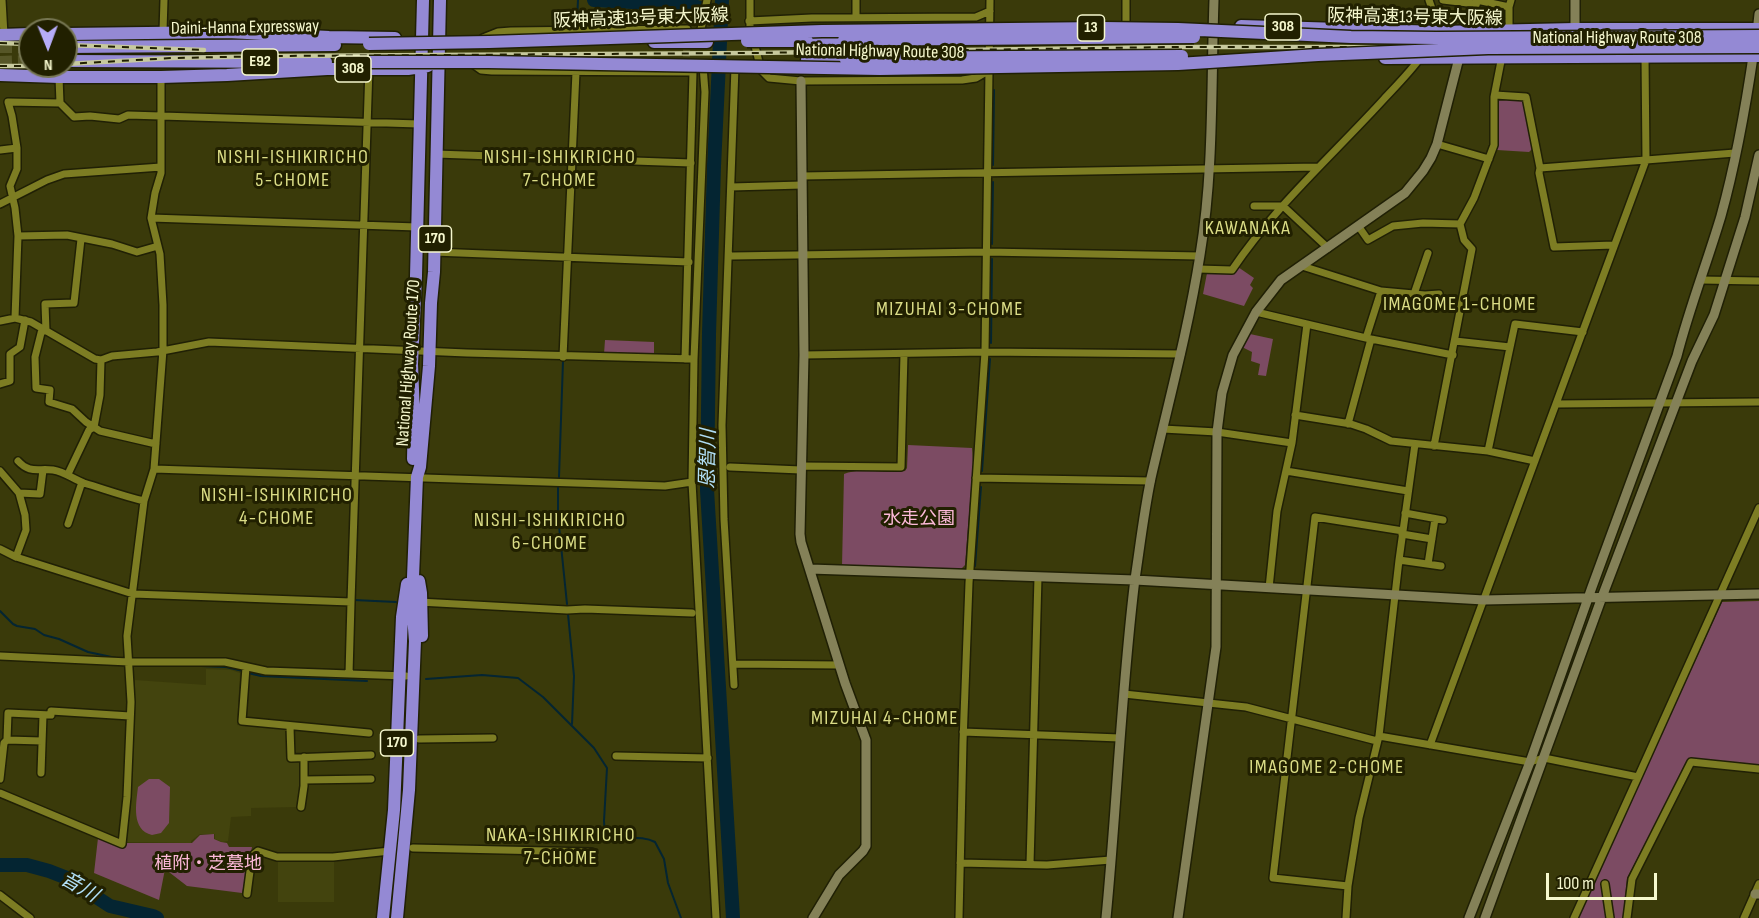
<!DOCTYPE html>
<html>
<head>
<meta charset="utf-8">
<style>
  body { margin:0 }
  #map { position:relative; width:1759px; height:918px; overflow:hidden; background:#3a3a0a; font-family:"Sofia Sans Condensed",sans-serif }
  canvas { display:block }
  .north { position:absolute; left:18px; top:18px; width:60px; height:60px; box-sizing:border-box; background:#212000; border:2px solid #767652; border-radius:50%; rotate:179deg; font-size:16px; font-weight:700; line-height:24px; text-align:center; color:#f6f8ce }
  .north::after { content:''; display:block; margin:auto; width:21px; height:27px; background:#b6acf8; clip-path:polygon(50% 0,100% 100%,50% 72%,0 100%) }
  .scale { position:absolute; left:1546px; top:873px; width:111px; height:27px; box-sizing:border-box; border:3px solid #f6f8ce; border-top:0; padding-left:8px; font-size:18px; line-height:21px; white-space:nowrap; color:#f6f8ce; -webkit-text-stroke:4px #212000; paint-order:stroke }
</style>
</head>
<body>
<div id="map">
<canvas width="1759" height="918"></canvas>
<div class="north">N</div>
<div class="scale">100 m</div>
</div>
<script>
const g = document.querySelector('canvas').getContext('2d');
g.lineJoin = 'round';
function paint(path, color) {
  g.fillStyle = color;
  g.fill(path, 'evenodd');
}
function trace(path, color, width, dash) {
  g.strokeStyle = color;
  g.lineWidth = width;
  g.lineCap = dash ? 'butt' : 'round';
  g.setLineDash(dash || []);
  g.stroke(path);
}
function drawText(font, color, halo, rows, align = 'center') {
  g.font = font + ' "Sofia Sans Condensed","Noto Sans JP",sans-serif';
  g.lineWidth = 6;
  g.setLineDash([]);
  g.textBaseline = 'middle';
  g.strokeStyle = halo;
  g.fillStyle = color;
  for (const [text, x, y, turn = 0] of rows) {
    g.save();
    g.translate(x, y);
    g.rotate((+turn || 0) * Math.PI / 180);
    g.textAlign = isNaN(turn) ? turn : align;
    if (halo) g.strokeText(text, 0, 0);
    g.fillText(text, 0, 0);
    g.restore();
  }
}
paint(new Path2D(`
  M206,669L231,670L240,673L237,725L284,728L288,731V761H297L301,763V787L298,807L251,808V816L231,817L228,841L222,842L215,839V834H200L191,841V843L126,842L135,680L206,685Z
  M278,860H334V902H278Z`), '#43440e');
paint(new Path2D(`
  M1499,98L1523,100L1532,149L1529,152L1497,150L1496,100Z
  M1238,267L1254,278L1250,285L1253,288L1244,306L1203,294L1207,273L1232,274Z
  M1250,334L1273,339L1266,376L1258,375L1260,364L1251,361L1252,352L1242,347Z
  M605,340L654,342V355L604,354Z
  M908,445L972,448L973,464L965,565L960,570L842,566L844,474C856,468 883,472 898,472L905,471L907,468Z
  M1759,601V766L1689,759L1627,878L1623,918H1578L1722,602Z
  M149,779H159L170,787L169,823L161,833L152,835C131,830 136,804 138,787Z
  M214,834V839L221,842L227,843L229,847H252L242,893L187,886L165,869L159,900L94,873L98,838L124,846L126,843H192L200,835Z`), '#7c4b63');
trace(new Path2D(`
  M578,0L577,21H645V19
  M645,7V3
  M993,165L994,90
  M992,244L993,182
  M991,343L992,259
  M982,471L990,359
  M559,477L563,361
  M558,487V516L567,604
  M975,566L981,487
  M354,600L396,602
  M0,611L13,624L17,626L35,629L44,635L59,639L88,652L121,659
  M568,614L574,676L572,724
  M177,665L226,667L243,671
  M248,673L261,676L367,681
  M426,679L482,675L518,678L543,697L594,748L607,768L604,821L605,835C620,841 640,834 655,842L664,859L668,883L681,918`), '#042532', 2);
trace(new Path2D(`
  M594,0L689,5L721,13
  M722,0L714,166L709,334L707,490L733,918
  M0,865H27L49,871L67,878L110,906L153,916L157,918`), '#042532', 14);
trace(new Path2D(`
  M1,35V75
  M686,67L687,39`), '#565627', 7, [7, 3.5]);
trace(new Path2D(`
  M0,47H30
  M0,62L30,61`), '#565627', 12, [12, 6]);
const street = new Path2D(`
  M2,0L4,35
  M750,0V26L761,70L769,78L801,81L962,80L976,78L988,71
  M856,0V17
  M1126,0V24
  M1429,0L1440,32
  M1443,0L1476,4
  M1477,0L1509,7
  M749,21L812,18L976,17L990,11
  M1509,30V7L1511,0
  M163,31L164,0
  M1468,31L1477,2
  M700,34L707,0
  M483,38L498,32L511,31L687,29V30
  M474,65L481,70L492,71L693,72L685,359
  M59,77L60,103L74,117L90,116L119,119L128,115L161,116L419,124
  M1495,95L1526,97L1540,168L1646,160L1645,56
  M60,103L8,102L12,116L17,148V169L10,186L15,208L18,236L67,235L112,244L137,252L158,246
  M1437,144L1489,159
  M0,150L17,148
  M436,154L691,163
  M1540,168L1539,173L1554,247L1614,245
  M802,176L1318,167
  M731,187L802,185
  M0,204L47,180L64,174L161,167
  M1254,206H1283L1328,248
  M151,218L417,227
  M1359,227L1368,240L1393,226L1423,223L1460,224
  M434,252L689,262
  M732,256L986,252L1200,256
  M1198,269L1232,270C1275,206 1333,155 1384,99C1397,85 1410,72 1421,57
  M1701,280L1759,281
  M1381,291L1425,295L1439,294
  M1414,294L1428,253
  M1256,312L1366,338L1381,291L1302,266
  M15,318L18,236
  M0,321L15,318L31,322L95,359L101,360L112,356L157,352L209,342L467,353L694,359L692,482L716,918
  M42,329L35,357L36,388L50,390L49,402L72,409L86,422L100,431L156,444
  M46,331L45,304L74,303L81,239
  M1366,338L1453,355
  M1455,341L1510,347
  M804,355L985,352L1181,354
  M563,357L576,72
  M694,359L705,92L703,66
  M0,384L10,381V354L20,347L25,320
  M1557,404L1759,402
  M1295,415L1351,424L1366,429L1391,441L1488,451L1535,461
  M1348,424L1371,339
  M1163,429L1217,432L1292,443L1307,324
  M1434,446L1472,249L1464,240L1460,224L1474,198L1494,145V97L1502,56
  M1488,451L1515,324L1583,332
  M18,461C30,474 38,468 53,470C65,472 73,479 84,483C104,489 123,496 144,501
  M801,466L901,467L904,354
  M730,467L801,470
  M154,469L665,486L692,482
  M0,471L19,493L25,515L26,530L16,557L133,594L351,602L349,674
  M1286,471L1408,491
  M68,474L89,430L94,427L100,395L101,360
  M976,478L1151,481
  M19,493L40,494L43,470
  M1405,513L1443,520
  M68,524L82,482
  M1402,534L1432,539
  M0,549L16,557
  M1399,560L1441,566
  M1428,564L1435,519
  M1269,588L1277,511L1292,443
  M351,602L369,68
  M419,602L567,610L585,609L692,613
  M0,656L129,662H225L266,671L406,676
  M733,664L839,665
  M246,667L242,721L369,733
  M734,685L724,519L722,425L735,67
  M1124,694L1246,707L1377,741
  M290,727L291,758L371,755
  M963,732L1120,738
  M1379,736L1399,560L1415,444
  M419,739L493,738
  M7,740L8,713L51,715V711L130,716
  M1430,745L1646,160L1735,153
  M616,756L708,758
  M41,773L43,715
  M0,779L4,743L7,740L42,741
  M304,780L371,779
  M0,793L122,844L127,797L131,702L127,636L144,501L154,469L163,350V305L160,254L151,218L155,193L161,173V77
  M301,807L304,786V757
  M413,848L592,852
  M960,863L1047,865L1111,860
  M1030,864L1038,577
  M1605,884L1610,918
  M1348,886L1273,878L1315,517L1403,531
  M247,894L252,856L258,851L277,857H333L390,851
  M0,895L30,918
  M959,918L963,742L969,583L985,352L990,0
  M1346,918L1348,886L1359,818L1379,736L1530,762L1544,758L1638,777L1759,508
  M1574,918L1638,777
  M1627,918L1632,879L1691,762L1759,769
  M1744,918L1759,884`);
const secondary = new Path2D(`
  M1575,0V29
  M1757,33L1759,14
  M801,81L804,355L800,534L801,542L845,683L866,740V846L863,851L839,875L813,918
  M810,569L1135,580L1484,600L1759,594
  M1755,894H1759
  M1106,918C1117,805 1121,692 1135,579C1140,546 1144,511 1151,478C1168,404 1188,331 1200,255C1214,171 1211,85 1214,0
  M1178,918L1216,647L1217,432L1222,393L1233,355L1256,312L1281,280L1405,193L1423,171L1431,158L1437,144L1460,54
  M1469,918L1530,762L1592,587L1677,356C1689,309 1707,263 1721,216C1736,162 1746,105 1754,50
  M1485,918L1602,597L1692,361L1714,315L1745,217L1759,155`);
const highway = new Path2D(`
  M1241,26L1440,32L1575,29H1759
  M66,34L227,32L329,37L395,38
  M0,35L30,34
  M807,41L844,40
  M654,42H707
  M66,47L335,45
  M1385,58L1759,56
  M807,60L845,58
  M66,61L326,62
  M0,75L59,77H161L227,75L327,69H408L428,66
  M413,459L414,415L412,364L416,276L423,0
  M419,581L421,593L422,636
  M383,918L394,810L402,617L407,584
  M397,918L409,790L415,641L412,602L417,477L420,467L429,366L431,303L434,272L440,0`);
trace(street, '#202005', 10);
trace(secondary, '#202005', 12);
trace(highway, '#202005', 15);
trace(street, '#7d7d23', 7);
trace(secondary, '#848158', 9);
trace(highway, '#9489d4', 12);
const rail = new Path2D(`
  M0,43L30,44
  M66,45L204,50
  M66,64L173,58L274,56L753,53L1171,47H1511L1759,43
  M0,66H30`);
trace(rail, '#c7c99d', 4.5);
trace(rail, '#212000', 2, [7]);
const highwayBridge = new Path2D(`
  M844,40L1194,37
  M747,41H807
  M369,44L489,42L822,31L1103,28L1178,29L1351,37L1436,38L1759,36
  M845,58L1182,56
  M369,62H488L880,69L1178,64L1318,55L1488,48L1759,47`);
trace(highwayBridge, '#202005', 15, []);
trace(highwayBridge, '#9489d4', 12);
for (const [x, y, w] of [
  [1283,27,36],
  [1091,28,27],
  [260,62,36],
  [353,69,36],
  [435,239,33],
  [397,743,33]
]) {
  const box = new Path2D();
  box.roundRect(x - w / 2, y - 13, w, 26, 4.5);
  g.fillStyle = '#212000';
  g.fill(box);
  trace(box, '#f6f8ce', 1.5);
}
drawText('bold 16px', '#f6f8ce', null, [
  ["308",1283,27],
  ["13",1091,28],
  ["E92",260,62],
  ["308",353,69],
  ["170",435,239],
  ["170",397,743]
]);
drawText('18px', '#f6f8ce', '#212000', [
  ["阪神高速13号東大阪線",1415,18,1],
  ["阪神高速13号東大阪線",641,19,-2],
  ["Daini-Hanna Expressway",245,28,-1],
  ["National Highway Route 308",1617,38],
  ["National Highway Route 308",880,52,1],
  ["National Highway Route 170",409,363,-86]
]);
drawText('18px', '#fcb9d8', '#212000', [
  ["水走公園",919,519],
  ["植附・芝墓地",208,864]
]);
g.letterSpacing = '1.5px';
drawText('20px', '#dbdd86', '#212000', [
  ["NISHI-ISHIKIRICHO",293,158],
  ["5-CHOME",293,181],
  ["NISHI-ISHIKIRICHO",560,158],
  ["7-CHOME",560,181],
  ["KAWANAKA",1248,229],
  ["IMAGOME 1-CHOME",1460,305],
  ["MIZUHAI 3-CHOME",950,310],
  ["NISHI-ISHIKIRICHO",277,496],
  ["4-CHOME",277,519],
  ["NISHI-ISHIKIRICHO",550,521],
  ["6-CHOME",550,544],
  ["MIZUHAI 4-CHOME",885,719],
  ["IMAGOME 2-CHOME",1327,768],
  ["NAKA-ISHIKIRICHO",561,836],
  ["7-CHOME",561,859]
]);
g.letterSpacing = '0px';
drawText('italic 20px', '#b0def5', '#212000', [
  ["恩智川",709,459,-89],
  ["音川",79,888,30]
]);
</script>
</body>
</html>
